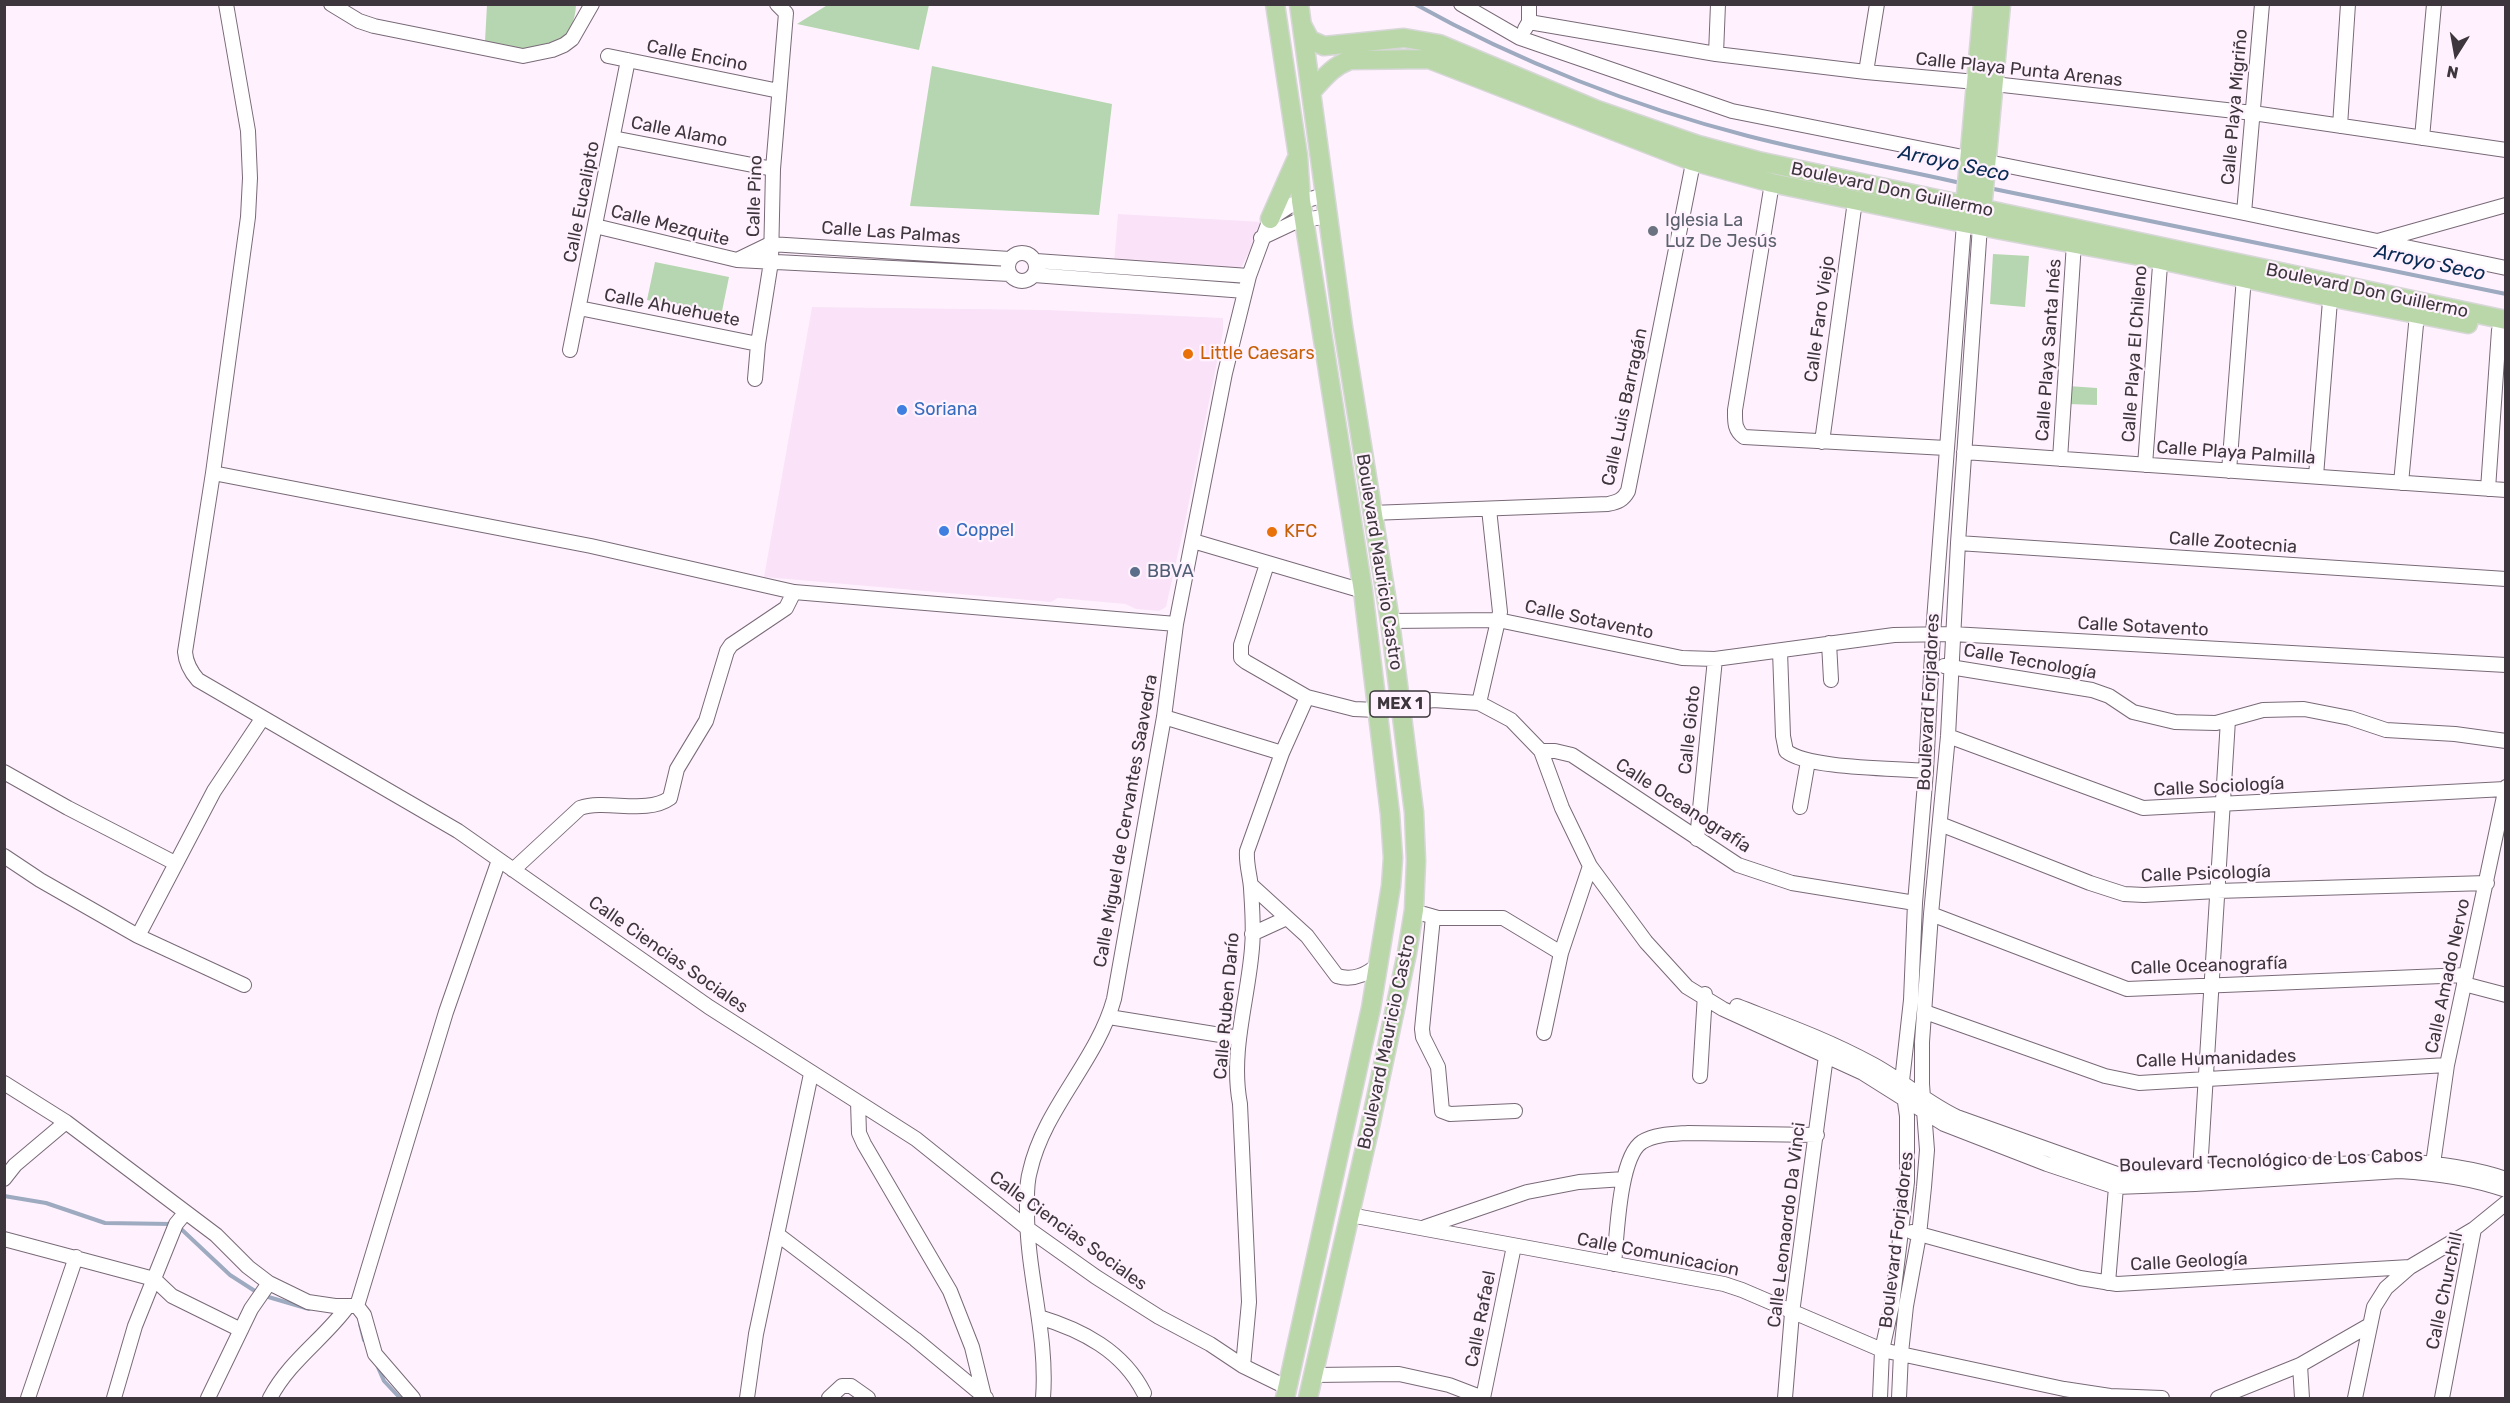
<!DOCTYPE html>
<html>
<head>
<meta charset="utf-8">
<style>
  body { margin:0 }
  #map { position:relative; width:2510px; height:1403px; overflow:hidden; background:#fff2fe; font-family:Rubik,sans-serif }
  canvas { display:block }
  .frame { position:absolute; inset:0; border:6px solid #3d363c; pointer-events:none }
  .north { position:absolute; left:2426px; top:24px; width:60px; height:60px; -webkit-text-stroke:4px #fff2fe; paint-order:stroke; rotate:191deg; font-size:16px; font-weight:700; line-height:24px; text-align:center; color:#3d363c }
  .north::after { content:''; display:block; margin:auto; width:21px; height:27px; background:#3d363c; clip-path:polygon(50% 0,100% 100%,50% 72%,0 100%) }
</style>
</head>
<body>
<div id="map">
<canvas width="2510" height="1403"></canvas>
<div class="frame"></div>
<div class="north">N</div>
</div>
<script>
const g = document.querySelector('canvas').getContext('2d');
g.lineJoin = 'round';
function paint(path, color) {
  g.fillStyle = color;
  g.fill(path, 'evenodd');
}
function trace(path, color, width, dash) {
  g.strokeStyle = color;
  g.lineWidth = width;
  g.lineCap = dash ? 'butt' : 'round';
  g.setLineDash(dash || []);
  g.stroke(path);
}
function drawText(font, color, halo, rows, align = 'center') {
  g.font = font + ' Rubik,sans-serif';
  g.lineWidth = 4.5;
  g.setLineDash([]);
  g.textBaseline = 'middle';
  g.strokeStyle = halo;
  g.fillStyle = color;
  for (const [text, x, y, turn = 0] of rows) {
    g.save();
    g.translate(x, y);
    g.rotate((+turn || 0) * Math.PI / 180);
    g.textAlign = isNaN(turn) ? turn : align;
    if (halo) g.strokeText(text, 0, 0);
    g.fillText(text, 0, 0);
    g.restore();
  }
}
paint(new Path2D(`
  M1118,214L1264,222L1242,266L1237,269L1114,262Z
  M812,307L1049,310L1223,318V332L1184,527L1166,607L1159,611L1136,609L1125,604L1058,598L1051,602L764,577Z`), '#fae3f8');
paint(new Path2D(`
  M829,4L929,5L919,50L797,24Z
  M487,5H576C574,55 522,54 485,41Z
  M932,66L1112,104L1099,215L910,206Z
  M1993,254L2029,256L2025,307L1990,304Z
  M655,262L729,277L721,316L647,300Z
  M2068,386L2097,388V405L2068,404Z`), '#b6d6b1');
trace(new Path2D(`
  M1415,4C1517,61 1635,107 1748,136C1818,154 1890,167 1961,183
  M1989,188L2506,294
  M4,1196L46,1203L105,1223L172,1224
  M179,1227L230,1275L258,1293
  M265,1296L309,1309
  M360,1324L364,1340
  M377,1365L384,1381L400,1398`), '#9daac0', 4);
const minor = new Path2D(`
  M226,4L248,131L250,178L248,217L213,473L185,652C186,664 191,672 198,680L458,831L709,1007L916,1139L1027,1228L1096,1277L1159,1317L1210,1344L1243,1366L1288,1388
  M331,4L359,21L374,26L523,56L552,50L564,45L572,39L592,4
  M1461,4L1520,38L1732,111L2244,213L2506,268
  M1529,22L1716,54L1866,72L1976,82L2253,113L2506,150
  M1525,29L1529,22V4
  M1716,54L1718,4
  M608,56L779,91
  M1866,72L1877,4
  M2340,126L2348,4
  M613,138L773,169
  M2422,138L2434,4
  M1772,183L1735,410C1735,421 1734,430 1744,437L1946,448
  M2244,213L2262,4
  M595,226L737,260L1010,274
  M1261,238L1295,222L1327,216
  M2378,241L2506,205
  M1008 267a14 14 0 1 1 28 0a14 14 0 1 1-28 0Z
  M739,259L770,244L1010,259
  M1036,261L1249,276
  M1034,275L1245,291
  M579,308L758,344
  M570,350L628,60
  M755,379L758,344L771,262L773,169L786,13L777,4
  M1822,442L1855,201
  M1964,452L2506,490
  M2060,459L2074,243
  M2145,465L2161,252
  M2229,471L2244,277
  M213,473L591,546L794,592L1176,624
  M2316,476L2331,288
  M2401,483L2417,314
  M2488,489L2499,330
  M1371,513L1608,504C1618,502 1623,500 1628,491L1695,153
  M1193,541L1363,591
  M1958,543L2506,579
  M1267,564L1241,645V658L1246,662L1307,697L1354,709L1377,710L1433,700L1479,703L1511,720L1541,751L1562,808L1590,866L1646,942L1687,987L1723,1009L1863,1073L1944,1124L2047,1164L2116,1187L2195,1184L2399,1171C2436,1173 2471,1178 2506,1190
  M1390,621L1498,620L1682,658L1715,659L1894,635L1952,634L2506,665
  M1829,643L1831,680
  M1780,651L1783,736L1786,751C1808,769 1894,768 1926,771
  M1944,666L2092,690L2109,696L2133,712L2175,722L2216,723L2263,710L2304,709L2350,718L2386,730L2455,734L2506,741
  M1479,703L1500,612L1489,509
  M1164,717L1282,753
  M1948,736L2143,808L2505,789
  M1541,751H1555L1572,755L1738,865L1792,883L1915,903
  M4,772L68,808L175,863
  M1800,807L1808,761
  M1940,824L2090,883L2124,894L2144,895L2217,891L2487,883
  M1697,839L1715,659
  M4,856L40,880L138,936
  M513,870L580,808C607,799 646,815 670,798L677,769L706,721L727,651L731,645L786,608L794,592
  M1251,885L1307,936L1337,976C1353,981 1366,975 1379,964
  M1424,914L1438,918H1503L1561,953
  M1931,914L2127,989L2466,975
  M1433,917L1422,1029L1423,1037L1438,1067L1442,1111L1450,1114L1515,1111
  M1252,934L1287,918
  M2464,984L2506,995
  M244,985L138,936L214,791L262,719
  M1737,1006C1783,1024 1828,1040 1872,1064C1902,1080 1927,1103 1957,1117L2120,1175L2398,1161C2435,1163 2471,1167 2506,1179
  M1925,1012L2105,1076L2139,1083L2447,1065
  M1109,1017L1239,1038
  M1544,1033L1561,953L1590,866
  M1700,1076L1705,994
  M4,1083L66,1122L216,1235L248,1267L269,1283L308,1302L335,1306H357
  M858,1102L859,1133L864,1144L950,1291L972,1347L984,1396
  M2200,1171L2228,720
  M2432,1171L2447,1065L2506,787
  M4,1179L15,1165L66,1122
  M1350,1215L1724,1284L1742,1290L1882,1350L2064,1389L2110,1396L2162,1398
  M1425,1227L1527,1192L1579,1182L1624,1179
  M1912,1232L2080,1278L2117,1284L2410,1267L2474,1229
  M777,1234L915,1339L986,1398
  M4,1239L154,1279L172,1296L241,1330
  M1614,1264C1617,1236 1619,1157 1642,1142C1655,1134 1673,1134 1688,1133L1817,1135
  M2108,1283L2116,1187
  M357,1306L446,1012L499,860
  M357,1306L364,1315L375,1354L413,1398
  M1039,1317C1082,1330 1123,1351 1144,1393
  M2300,1365L2302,1398
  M1243,1366L1249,1302L1240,1104C1230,1051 1248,1000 1252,948C1254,928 1252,907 1251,888C1250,875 1246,864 1247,851L1282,753L1307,697
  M1314,1375L1399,1374L1449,1385L1483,1398
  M28,1398L76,1257
  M114,1398L135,1326L176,1224L185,1213
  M208,1398L251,1309L269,1283
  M270,1398C290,1360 324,1339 348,1306
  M747,1398L756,1334L811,1074
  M829,1398L842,1386H851L868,1398
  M1043,1398C1048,1335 1027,1275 1027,1212C1027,1198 1026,1184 1030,1171C1044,1108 1097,1061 1114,999L1164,717L1176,624L1225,373L1249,276L1270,219L1291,205L1324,195
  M1483,1398L1514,1246
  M1785,1398L1792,1313L1826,1056
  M1880,1398L1882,1350L1892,1305L1907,1182V1116L1902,1081L1911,1000L1915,903L1926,771L1933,634L1964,223
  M1899,1398L1901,1353L1906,1306L1919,1235L1924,1187L1927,1150L1922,1084V1042L1931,914L1948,736L1958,543L1980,226
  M2218,1398L2300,1365L2368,1326
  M2355,1398L2374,1307L2386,1288L2410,1267
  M2442,1398L2474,1229L2506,1203`);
const major = new Path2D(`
  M1275,4L1298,156L1301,201L1363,591L1390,814L1393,858L1391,886L1371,1008L1285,1398
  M1299,4L1343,327L1390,621L1414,812L1416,861L1414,910L1407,953L1370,1126L1308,1398
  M1302,25L1310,40L1324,46L1404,38L1439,44L1597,110L1698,145L1758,161L2506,320
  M1312,91C1324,78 1333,66 1350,60L1429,59L1692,161L1772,183L1964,223L2161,260L2330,297L2468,324
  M1964,218L1983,4
  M1270,219L1296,160
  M1981,221L2001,4`);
trace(minor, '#796a78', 16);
trace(major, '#d8d7d8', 21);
trace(minor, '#fff', 14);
trace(major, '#b9d7a9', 18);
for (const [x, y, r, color] of [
  [1653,231,6,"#6b7280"],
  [1188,354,6,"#e8710a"],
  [902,410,6,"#3f7fe0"],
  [944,531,6,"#3f7fe0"],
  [1272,532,6,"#e8710a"],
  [1135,572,6,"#5c6f8a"]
]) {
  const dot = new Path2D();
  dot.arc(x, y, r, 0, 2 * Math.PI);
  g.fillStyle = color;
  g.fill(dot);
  trace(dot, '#fff2fe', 2);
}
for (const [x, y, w] of [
  [1400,704,60]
]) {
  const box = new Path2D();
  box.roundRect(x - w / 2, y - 13, w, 26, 4.5);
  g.fillStyle = '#fff2fe';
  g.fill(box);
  trace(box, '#3d363c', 1.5);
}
drawText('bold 16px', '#3d363c', null, [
  ["MEX 1",1400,704]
]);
drawText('18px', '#3d363c', '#fff2fe', [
  ["Calle Encino",697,56,11],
  ["Calle Playa Punta Arenas",2019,70,6],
  ["Calle Playa Migriño",2235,107,-85],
  ["Calle Alamo",679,132,11],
  ["Boulevard Don Guillermo",1892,190,12],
  ["Calle Pino",755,196,-88],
  ["Calle Eucalipto",582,202,-79],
  ["Calle Mezquite",670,226,14],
  ["Calle Las Palmas",891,233,4],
  ["Boulevard Don Guillermo",2367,291,12],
  ["Calle Ahuehuete",672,308,11],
  ["Calle Faro Viejo",1820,319,-82],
  ["Calle Playa Santa Inés",2049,350,-86],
  ["Calle Playa El Chileno",2135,354,-86],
  ["Calle Luis Barragán",1625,407,-78],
  ["Calle Playa Palmilla",2236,453,4],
  ["Calle Zootecnia",2233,543,4],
  ["Boulevard Mauricio Castro",1379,562,81],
  ["Calle Sotavento",1589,620,12],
  ["Calle Sotavento",2143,627,3],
  ["Calle Tecnología",2030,662,10],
  ["Boulevard Forjadores",1929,702,-87],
  ["Calle Gioto",1690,730,-84],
  ["Calle Sociología",2219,787,-3],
  ["Calle Oceanografía",1683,806,33],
  ["Calle Miguel de Cervantes Saavedra",1126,821,-80],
  ["Calle Psicología",2206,874,-2],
  ["Calle Ciencias Sociales",668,955,35],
  ["Calle Oceanografía",2209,966,-2],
  ["Calle Amado Nervo",2448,976,-78],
  ["Calle Ruben Darío",1227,1006,-85],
  ["Boulevard Mauricio Castro",1387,1042,-78],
  ["Calle Humanidades",2216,1059,-2],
  ["Boulevard Tecnológico de Los Cabos",2271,1161,-2],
  ["Calle Leonaordo Da Vinci",1787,1225,-83],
  ["Calle Ciencias Sociales",1068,1231,36],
  ["Boulevard Forjadores",1897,1240,-83],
  ["Calle Comunicacion",1658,1255,11],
  ["Calle Geología",2189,1262,-3],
  ["Calle Churchill",2445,1291,-78],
  ["Calle Rafael",1481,1319,-79]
]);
drawText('18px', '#5b616d', '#fff2fe', [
  ["Iglesia La",1665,221],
  ["Luz De Jesús",1665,242]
], 'left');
drawText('18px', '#c56008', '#fff2fe', [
  ["Little Caesars",1200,354],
  ["KFC",1284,532]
], 'left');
drawText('18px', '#366cbe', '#fff2fe', [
  ["Soriana",914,410],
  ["Coppel",956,531]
], 'left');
drawText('18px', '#4e5e75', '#fff2fe', [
  ["BBVA",1147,572]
], 'left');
drawText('italic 20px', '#082a54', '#fff2fe', [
  ["Arroyo Seco",1954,164,12],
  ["Arroyo Seco",2430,263,12]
]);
</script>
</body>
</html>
